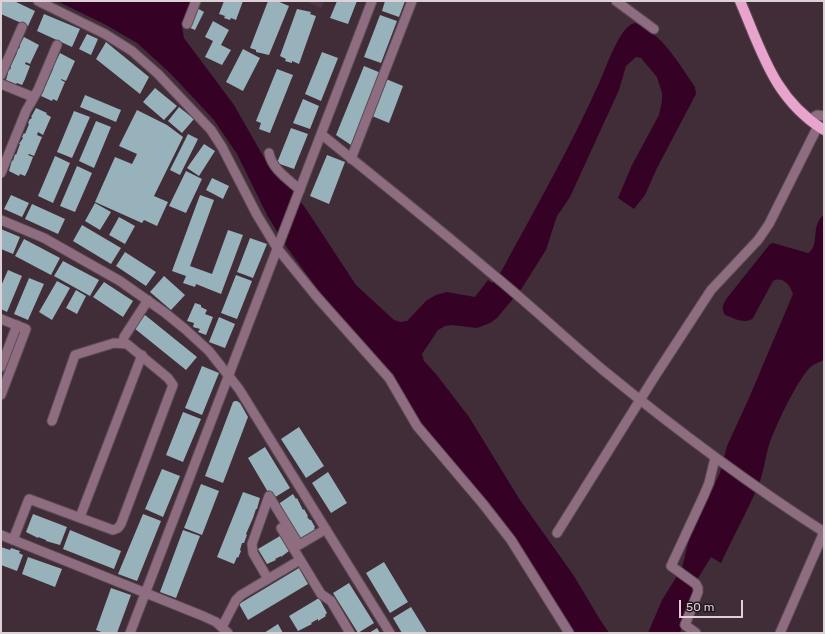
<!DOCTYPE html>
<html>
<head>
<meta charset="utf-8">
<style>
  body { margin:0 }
  #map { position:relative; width:825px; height:634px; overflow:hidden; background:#402d38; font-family:Rubik,sans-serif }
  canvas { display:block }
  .frame { position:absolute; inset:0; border:2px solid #ddd1d8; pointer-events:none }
  .scale { position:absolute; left:679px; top:600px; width:64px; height:18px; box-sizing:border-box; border:2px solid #ddd1d8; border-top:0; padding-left:5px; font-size:12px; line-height:14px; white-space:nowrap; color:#ddd1d8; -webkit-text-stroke:3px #21181d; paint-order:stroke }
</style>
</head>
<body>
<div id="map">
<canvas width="825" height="634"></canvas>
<div class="frame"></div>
<div class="scale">50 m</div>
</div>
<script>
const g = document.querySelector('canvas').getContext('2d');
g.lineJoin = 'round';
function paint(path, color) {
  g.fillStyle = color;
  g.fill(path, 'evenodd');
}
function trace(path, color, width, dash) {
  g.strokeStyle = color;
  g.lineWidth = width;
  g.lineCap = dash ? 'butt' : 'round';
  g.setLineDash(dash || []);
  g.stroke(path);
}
paint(new Path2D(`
  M305,1H324L321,8Z`), '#4f3645');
paint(new Path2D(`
  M57,1H192L182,27L184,38L234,105L270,168L280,180L292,190L306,209L356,285L394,320L400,322L407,321L427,300L436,295L447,292L475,297L488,280L492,283L501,272C535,209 571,146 600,81C606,68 620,25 635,23C662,33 679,64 695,87L696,94L657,168L645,195L634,209L618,198L632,165L659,115L662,101V93L657,77L641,58L636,57L626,66L619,90L570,197L557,216L546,250L522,288L497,318L490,323L477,328L451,325L445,326L438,330L422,354L424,361L436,374L469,417L520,500L574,576L599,618L609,633H574L508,529L444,451L430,436L362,344L315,286L286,246L267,215L237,154L214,120L170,73L137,43L106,25Z
  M824,214V360C820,362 816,363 813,365C799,375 775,427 769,445C765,458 764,472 758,486C747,512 733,537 721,563L711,557L692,588L694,595L687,608L680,633H648L662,600L682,568L688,543L695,525L720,473L727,446L749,398L793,294C790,285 783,276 773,281L753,318C746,325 733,318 725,315C721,308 723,304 727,298L770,244L773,243L808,253C817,248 814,234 817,225C818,221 821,217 824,214Z`), '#350226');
paint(new Path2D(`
  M1,1H14L35,11L28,26L1,14Z
  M224,1H243L236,20L231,18L230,20L224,18L225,16L219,14Z
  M268,1H277L289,6L269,55L256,52V50L250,48Z
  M337,1H357L348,24L330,18Z
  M385,1H405L399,17L382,11Z
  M197,8L204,12L195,30L188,27Z
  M297,9L311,12L310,14L316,16L299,64L292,61V63L285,61L286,59L280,56Z
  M44,14L80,29L72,47L37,31Z
  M380,15L397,21L381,63L364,57Z
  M213,21L229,30L221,45L231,50L222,65L205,57L213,41L205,37Z
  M87,34L98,39L91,55L79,49Z
  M24,37L39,45L30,64L26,62L25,64L30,66L25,79L22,85L17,83L16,84L6,80L8,73H7L9,69L10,70L11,67H10L17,53H16L18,48L19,49L20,46H19Z
  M106,42L149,77L140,94L96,59Z
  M243,49L260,58L243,91L226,82Z
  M322,52L338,58L321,101L305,94Z
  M60,53L75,61L66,81L61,79V80L65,82L57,101L53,99L52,101L41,96L44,90L43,89L47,83H45L47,79L48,80L53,69H52Z
  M364,66L381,73L351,145L336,135Z
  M277,69L293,75L270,133L259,129L261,123L256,121Z
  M386,79L403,86L389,123L372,116Z
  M155,88L177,106L164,120L143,102Z
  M85,95L121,110L116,122L80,107Z
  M303,99L319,106L310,129L293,123Z
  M179,107L194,119L182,133L168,121Z
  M36,108L47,113L46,114L51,117L43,135L38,132L37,135L42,137L34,156L29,154L28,155L33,157L28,170L25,176L20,174L19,176L9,171L12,160L13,161L15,154L16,155L20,144H19L23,138L22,137L24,133L25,134L29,124L28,123L30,119H31L32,117H31Z
  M137,110L167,125L183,137L154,196L168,202L157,226L144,220L142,223L95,202L115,157L132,164L137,154L119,146Z
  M74,111L90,117L72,158L57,152Z
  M96,121L111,127L94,168L79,161Z
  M291,128L308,134L294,169L277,163Z
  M188,134L198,139L180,175L170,170Z
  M204,144L215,151L199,176L187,168Z
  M327,155L345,162L329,204L310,196Z
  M55,156L70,163L53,203L38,196Z
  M77,166L92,173L75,212L60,206Z
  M186,171L202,179L186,213L169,206Z
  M212,178L229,186L223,199L206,190Z
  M11,195L29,203L22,217L4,209Z
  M200,195L214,200L190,266L212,274L228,230L243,235L221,294L196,284L195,287L183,283L186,276L172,271Z
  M95,203L111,212L100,230L85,221Z
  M32,204L65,219L58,234L25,219Z
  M119,217L135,226L125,244L109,235Z
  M82,225L121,248L111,264L73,241Z
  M1,229L20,237L13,254L1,249Z
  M250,238L267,244L253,278L237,272Z
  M24,239L60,258L51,275L15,256Z
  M125,252L156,272L146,286L116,266Z
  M63,261L99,280L90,296L54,276Z
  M8,270L22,276L7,312L1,309V286Z
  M236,275L252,281L237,319L221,313Z
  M164,276L185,295L171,310L150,292Z
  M29,278L44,284L28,320L14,314Z
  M57,281L70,288L52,320L39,312Z
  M104,282L133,301L123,317L93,297Z
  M76,290L86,296L77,314L66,308Z
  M195,303L201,305V307L207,310L205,314L213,317L206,335L198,332L200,329L193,327L194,323L187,321Z
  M145,315L197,357L186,370L134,328Z
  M219,317L235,324L225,348L209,342Z
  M202,366L219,373L202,415L185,408Z
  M235,401H237L240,403L248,417L223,483L205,476L233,402Z
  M183,412L201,419L183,462L166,455Z
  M299,427L324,466L306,478L281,439Z
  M265,447L290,488L272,499L248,458Z
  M162,469L180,476L163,517L145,509Z
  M328,472L347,503L331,513L312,483Z
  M201,484L219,491L202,535L184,528Z
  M243,492L260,498L257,509H256L253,518L246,534L247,535L244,543H242L240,550L241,551L238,558L237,557L234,564L217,557Z
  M293,494L296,499L297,498L303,510L304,509L308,516L307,517L310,520H311L315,527L314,528L316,531L299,541L277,505Z
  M33,514L67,527L60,545L46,541V540L38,537V538L26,532Z
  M143,514L161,521L137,581L118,574Z
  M70,530L121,551L114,569L63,549Z
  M183,530L200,536L176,598L160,592Z
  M280,536L289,551L281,557V556L275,559L276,560L267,564L258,549Z
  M1,547L10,550L11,548L20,551L19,553L23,555L17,571L1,565Z
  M28,557L62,569L55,587L22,574Z
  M384,562L408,602L390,613L366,573Z
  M299,568L308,584L248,620L239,604Z
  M349,583L374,623L358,633L333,593Z
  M111,588L131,595L117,633H104L96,630Z
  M319,598L327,613L325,615L326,616L318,621V619L311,623L312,624L298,631L289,616Z
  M411,607L427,633H402L393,618Z
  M278,624L283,633H264Z
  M377,628L380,633H369Z`), '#97b2bb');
const minor = new Path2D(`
  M38,1L105,34L132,51L158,74L211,130L222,147L257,215L277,248L316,296L389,378L417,426L483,504L511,540L569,633
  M616,1L654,29
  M187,24L196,1
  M1,75L22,27
  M1,84L33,97
  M809,120L817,115L824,116
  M321,134C378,180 435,225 491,273C529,304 565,338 603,370C674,428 747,483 824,532L780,633
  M269,153C272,169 288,179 300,190
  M351,159L412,1
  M1,173L26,111L38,90L57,45
  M1,220L44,238L120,281L164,312L185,329L209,351L239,389L390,633
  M1,319L26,329L1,395
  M123,343L124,337L148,300
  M1,367L17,325
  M269,496L299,545L326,529
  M80,517L142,355
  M281,528L321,594L331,601L350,633
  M557,533L655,376L711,290L758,240L769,224L818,126
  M1,535L203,616L216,622L228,633
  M13,540L29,499L113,530L118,528L121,524L173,385L168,378L127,344L114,343L75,355L52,421
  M268,579L253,553L252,544L269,496
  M222,627L236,600L241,595L300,560
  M130,633L372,1
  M696,633L685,625L698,592V588L696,584L671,566L704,495L709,483L715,458`);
const major = new Path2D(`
  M740,1C762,52 774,99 824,130`);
trace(minor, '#5c4b55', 11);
trace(major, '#5c4b55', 12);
trace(minor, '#8e6d80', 9);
trace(major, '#e8a4cd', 10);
</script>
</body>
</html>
